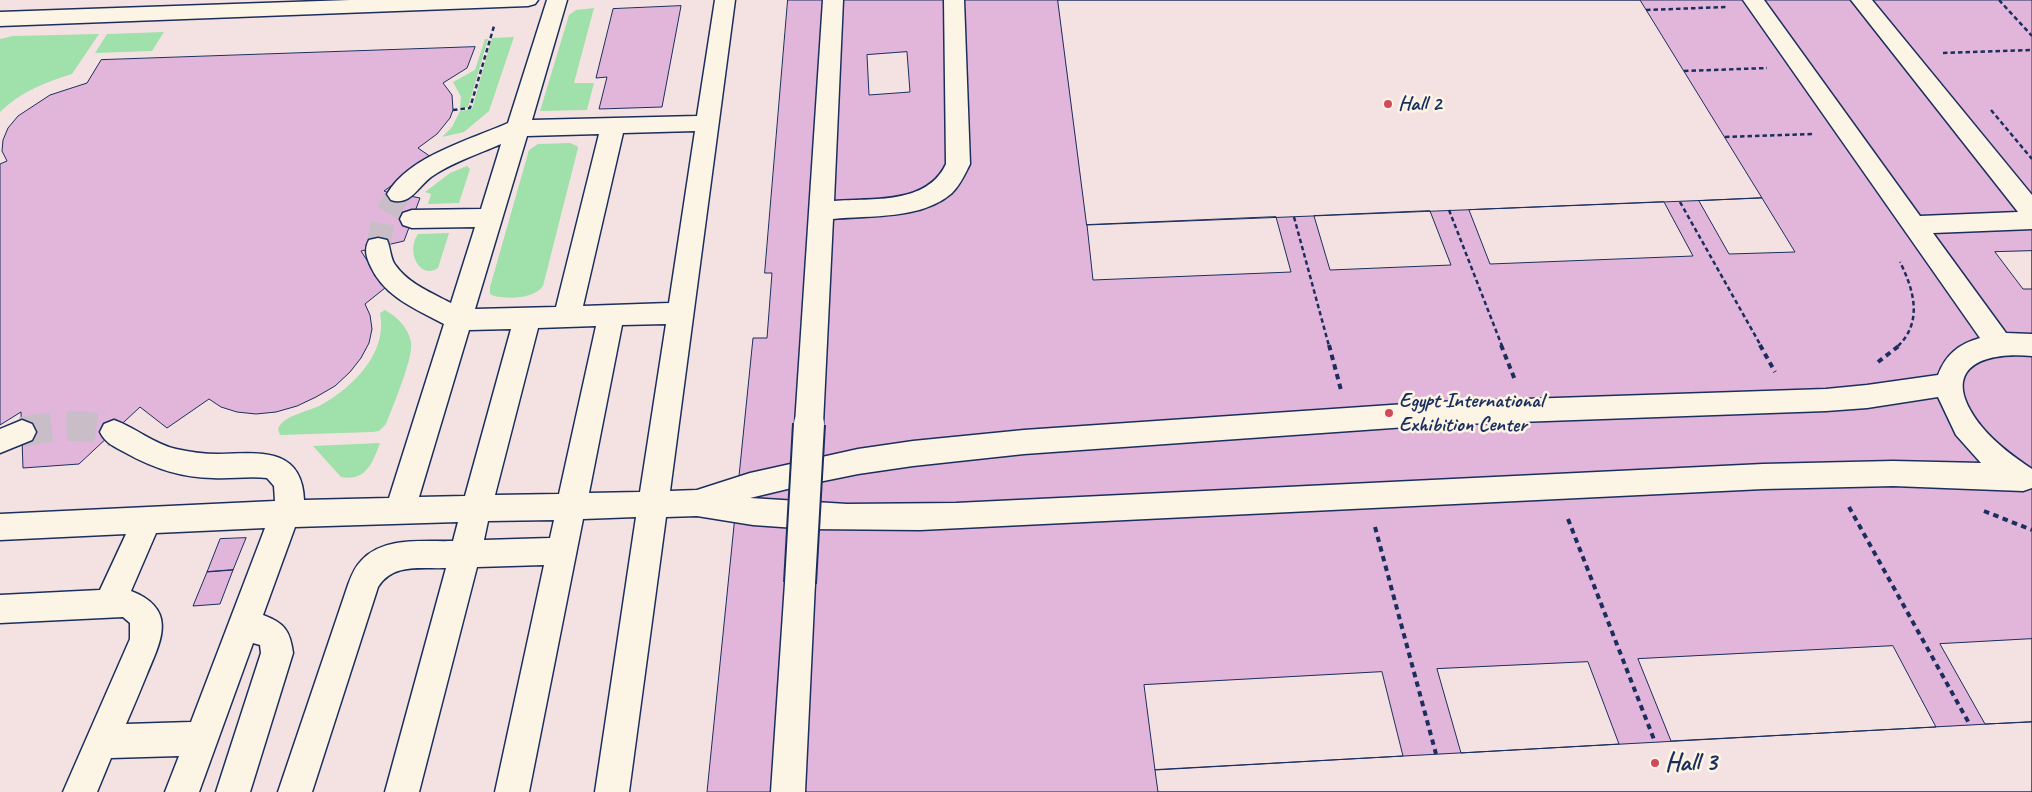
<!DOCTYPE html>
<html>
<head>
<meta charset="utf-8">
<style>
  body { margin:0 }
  canvas { display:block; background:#f4e2e2 }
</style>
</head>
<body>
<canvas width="2032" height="792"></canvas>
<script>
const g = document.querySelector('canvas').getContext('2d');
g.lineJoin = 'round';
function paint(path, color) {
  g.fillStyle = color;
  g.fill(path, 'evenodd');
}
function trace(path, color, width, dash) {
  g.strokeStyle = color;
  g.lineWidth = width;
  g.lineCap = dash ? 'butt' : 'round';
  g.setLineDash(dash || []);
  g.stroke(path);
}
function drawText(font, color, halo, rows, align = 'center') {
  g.font = font + ' Caveat,sans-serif';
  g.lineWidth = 5;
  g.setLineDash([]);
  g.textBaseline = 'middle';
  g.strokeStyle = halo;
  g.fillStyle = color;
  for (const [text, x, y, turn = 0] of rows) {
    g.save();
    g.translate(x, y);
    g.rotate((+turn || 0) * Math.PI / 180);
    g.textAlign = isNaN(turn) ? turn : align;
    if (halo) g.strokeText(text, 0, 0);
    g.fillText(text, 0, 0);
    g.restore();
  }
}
paint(new Path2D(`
  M594,8L574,83H594L587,110L540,111L569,15L576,10Z
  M164,32L152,51L95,53L107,34Z
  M99,34L72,74C46,82 20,92 0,112V39L13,36Z
  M514,37L489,111L464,132L442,137L452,127L460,111L472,109L492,38Z
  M485,39H488L468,107L460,108L461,97L453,82L475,70Z
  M570,143L577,146L578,148L543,286C534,299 509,299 494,296L490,294V287L529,150L538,144Z
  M467,166L470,169L459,203L428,204L431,194L425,192L450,173Z
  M449,233L438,268C421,280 405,253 418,234Z
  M385,310C397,317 408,327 411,342C414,357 392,408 386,424L379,431L373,432L280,435L278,429C283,415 308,412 321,405C353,387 388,353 380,313Z
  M380,443C373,462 366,482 341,477L313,446Z`), '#a0e0aa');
const building = new Path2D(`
  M788,0H2032V792H707L753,338H767L772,273H765Z
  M1058,0H1640L1762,198L1087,225Z
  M681,6L662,107L599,109L607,77L596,78L613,9Z
  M475,47L467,68L443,83L452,95L453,110L450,118L437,134L418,148L431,157L384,191L420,198L404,241L361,251L385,288L365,304L370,315L372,329L369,343L361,358L350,372L335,386L316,397L297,406L276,412L256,414L237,412L221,407L209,399L167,428L140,407L79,464L23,468L21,412L0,425V164L7,161L2,151L3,140L8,128L18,116L50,95L87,83L101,60Z
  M907,52L910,92L869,95L867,55Z
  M1762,198L1795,252L1729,254L1699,201Z
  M1664,202L1693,256L1490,264L1469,210Z
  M1430,211L1451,265L1330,270L1314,216Z
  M1276,217L1291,272L1093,280L1087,225Z
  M2032,251V289H2023L1995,252Z
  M246,538L233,570L207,572L220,539Z
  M233,570L220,604L193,606L207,572Z
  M2032,639V722L1985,724L1940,644Z
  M1893,646L1936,727L1671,741L1638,659Z
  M1588,662L1619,744L1461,753L1437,669Z
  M1382,672L1403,756L1155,770L1144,685Z
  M2032,722V792H1158L1155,770Z`);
paint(building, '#e2b6db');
trace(building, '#1b2f5e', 1);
trace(new Path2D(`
  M378,247L383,219L399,194`), '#c9bec8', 24, [24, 12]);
trace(new Path2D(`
  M22,432C54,425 83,423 114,432`), '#c9bec8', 30, [30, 15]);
const minor = new Path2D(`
  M350,0H538L535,4L528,6L0,26V12Z
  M547,0H567L532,120L697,116L715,0H735L670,491L697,490L750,473L858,449L913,441L1024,430L1435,402L1826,389L1867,385L1938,375C1946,354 1959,344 1980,338L1743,0H1764L1920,216L2018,212L1851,0H1872L2032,195V229L1933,233L2006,333L2032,334V356C1976,351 1938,372 1982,427C1996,444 2014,457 2032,469V488L2023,491L1893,486L1763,489L920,530L810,529L753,525L697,516L666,517L629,792H595L636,517L583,519L529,792H495L544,565L477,567L419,792H385L446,568C420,569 393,563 378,587L312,792H278L348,585C351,577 354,568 361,561C383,536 423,542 453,541L458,522L295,527L263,615C284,623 290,630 293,653L250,792H216L261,653L260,645L253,643L199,792H165L179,756L111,758L97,792H63L130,639V623L123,617L0,623V595L100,590L126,534L0,540V514L275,501L274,486L267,478C249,476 231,479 213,478C182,478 153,468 126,453C115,447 105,443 100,432L104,424L114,420C136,428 154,444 176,449C190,452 204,454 218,454C258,453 302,446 304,500L389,498L444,324C416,309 385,297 371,267C366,257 364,249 369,240L378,238L387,240C391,249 390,259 396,266C409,284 432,293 451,303L475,227L412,228L403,225L400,219L403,213L412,210L481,209L501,144C478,154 451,163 431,177C417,188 410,206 391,200L387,194C409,156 470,140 508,123ZM695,131L669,303L583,306L623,133ZM599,134L556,307L475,309L527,136ZM666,324L640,492L589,493L622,325ZM596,326L559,494L495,495L538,328ZM511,329L465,496L419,497L469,330ZM1938,397L1956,435L1981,463L1893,461L1763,464L956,503L847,504L750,498L804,485L858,474L913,466L1024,454L1435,425L1826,411L1867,408ZM554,520L550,538L484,540L488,521ZM265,528L191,722L126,724C133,708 140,691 147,674C162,639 177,609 131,591L156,533Z
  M823,0H843L834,201C872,198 927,205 946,164L944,0H964L970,164C965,174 960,185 952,193C921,220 870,215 833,219L823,424L819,432L809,436L799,432L795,424Z
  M22,420L32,424L36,432L32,440L0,453V429Z
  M800,569L811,573L815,583L805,792H771L785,583L789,573Z`);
trace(minor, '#1b2f5e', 3);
trace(new Path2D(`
  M1999,0L2032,36
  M1646,10L1726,7
  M1943,53L2032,50
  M1684,71L1767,68
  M453,110L470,108L494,26
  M1991,110L2032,159
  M1725,137L1813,134
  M1680,202L1761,346
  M1449,210L1502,346
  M1294,217L1329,346
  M1898,346C1923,322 1914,290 1900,262`), '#1b2f5e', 2.5, [4.5, 3]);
trace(new Path2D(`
  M1329,345L1341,390
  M1501,345L1515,380
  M1760,345L1775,372
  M1878,362L1900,345
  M1849,507L1970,725
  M1984,511L2032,530
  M1568,519L1655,742
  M1375,527L1436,754`), '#1b2f5e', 4, [5.5, 4.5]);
paint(minor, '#fcf5e5');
const minorBridge = new Path2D(`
  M800,583L809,424`);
trace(minorBridge, '#1b2f5e', 34, []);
trace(minorBridge, '#fcf5e5', 30);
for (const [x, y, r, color] of [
  [1388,104,5,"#d1495b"],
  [1389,413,5,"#d1495b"],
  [1655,763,5,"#d1495b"]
]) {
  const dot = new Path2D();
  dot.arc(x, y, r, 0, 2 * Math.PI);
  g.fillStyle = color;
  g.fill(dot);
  trace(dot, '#fcf5e5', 2);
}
drawText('bold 21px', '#1b2f5e', '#fcf5e5', [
  ["Hall 2",1398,104],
  ["Egypt International",1399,401],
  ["Exhibition Center",1399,425]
], 'left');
drawText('bold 25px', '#1b2f5e', '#fcf5e5', [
  ["Hall 3",1665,763]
], 'left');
</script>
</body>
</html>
